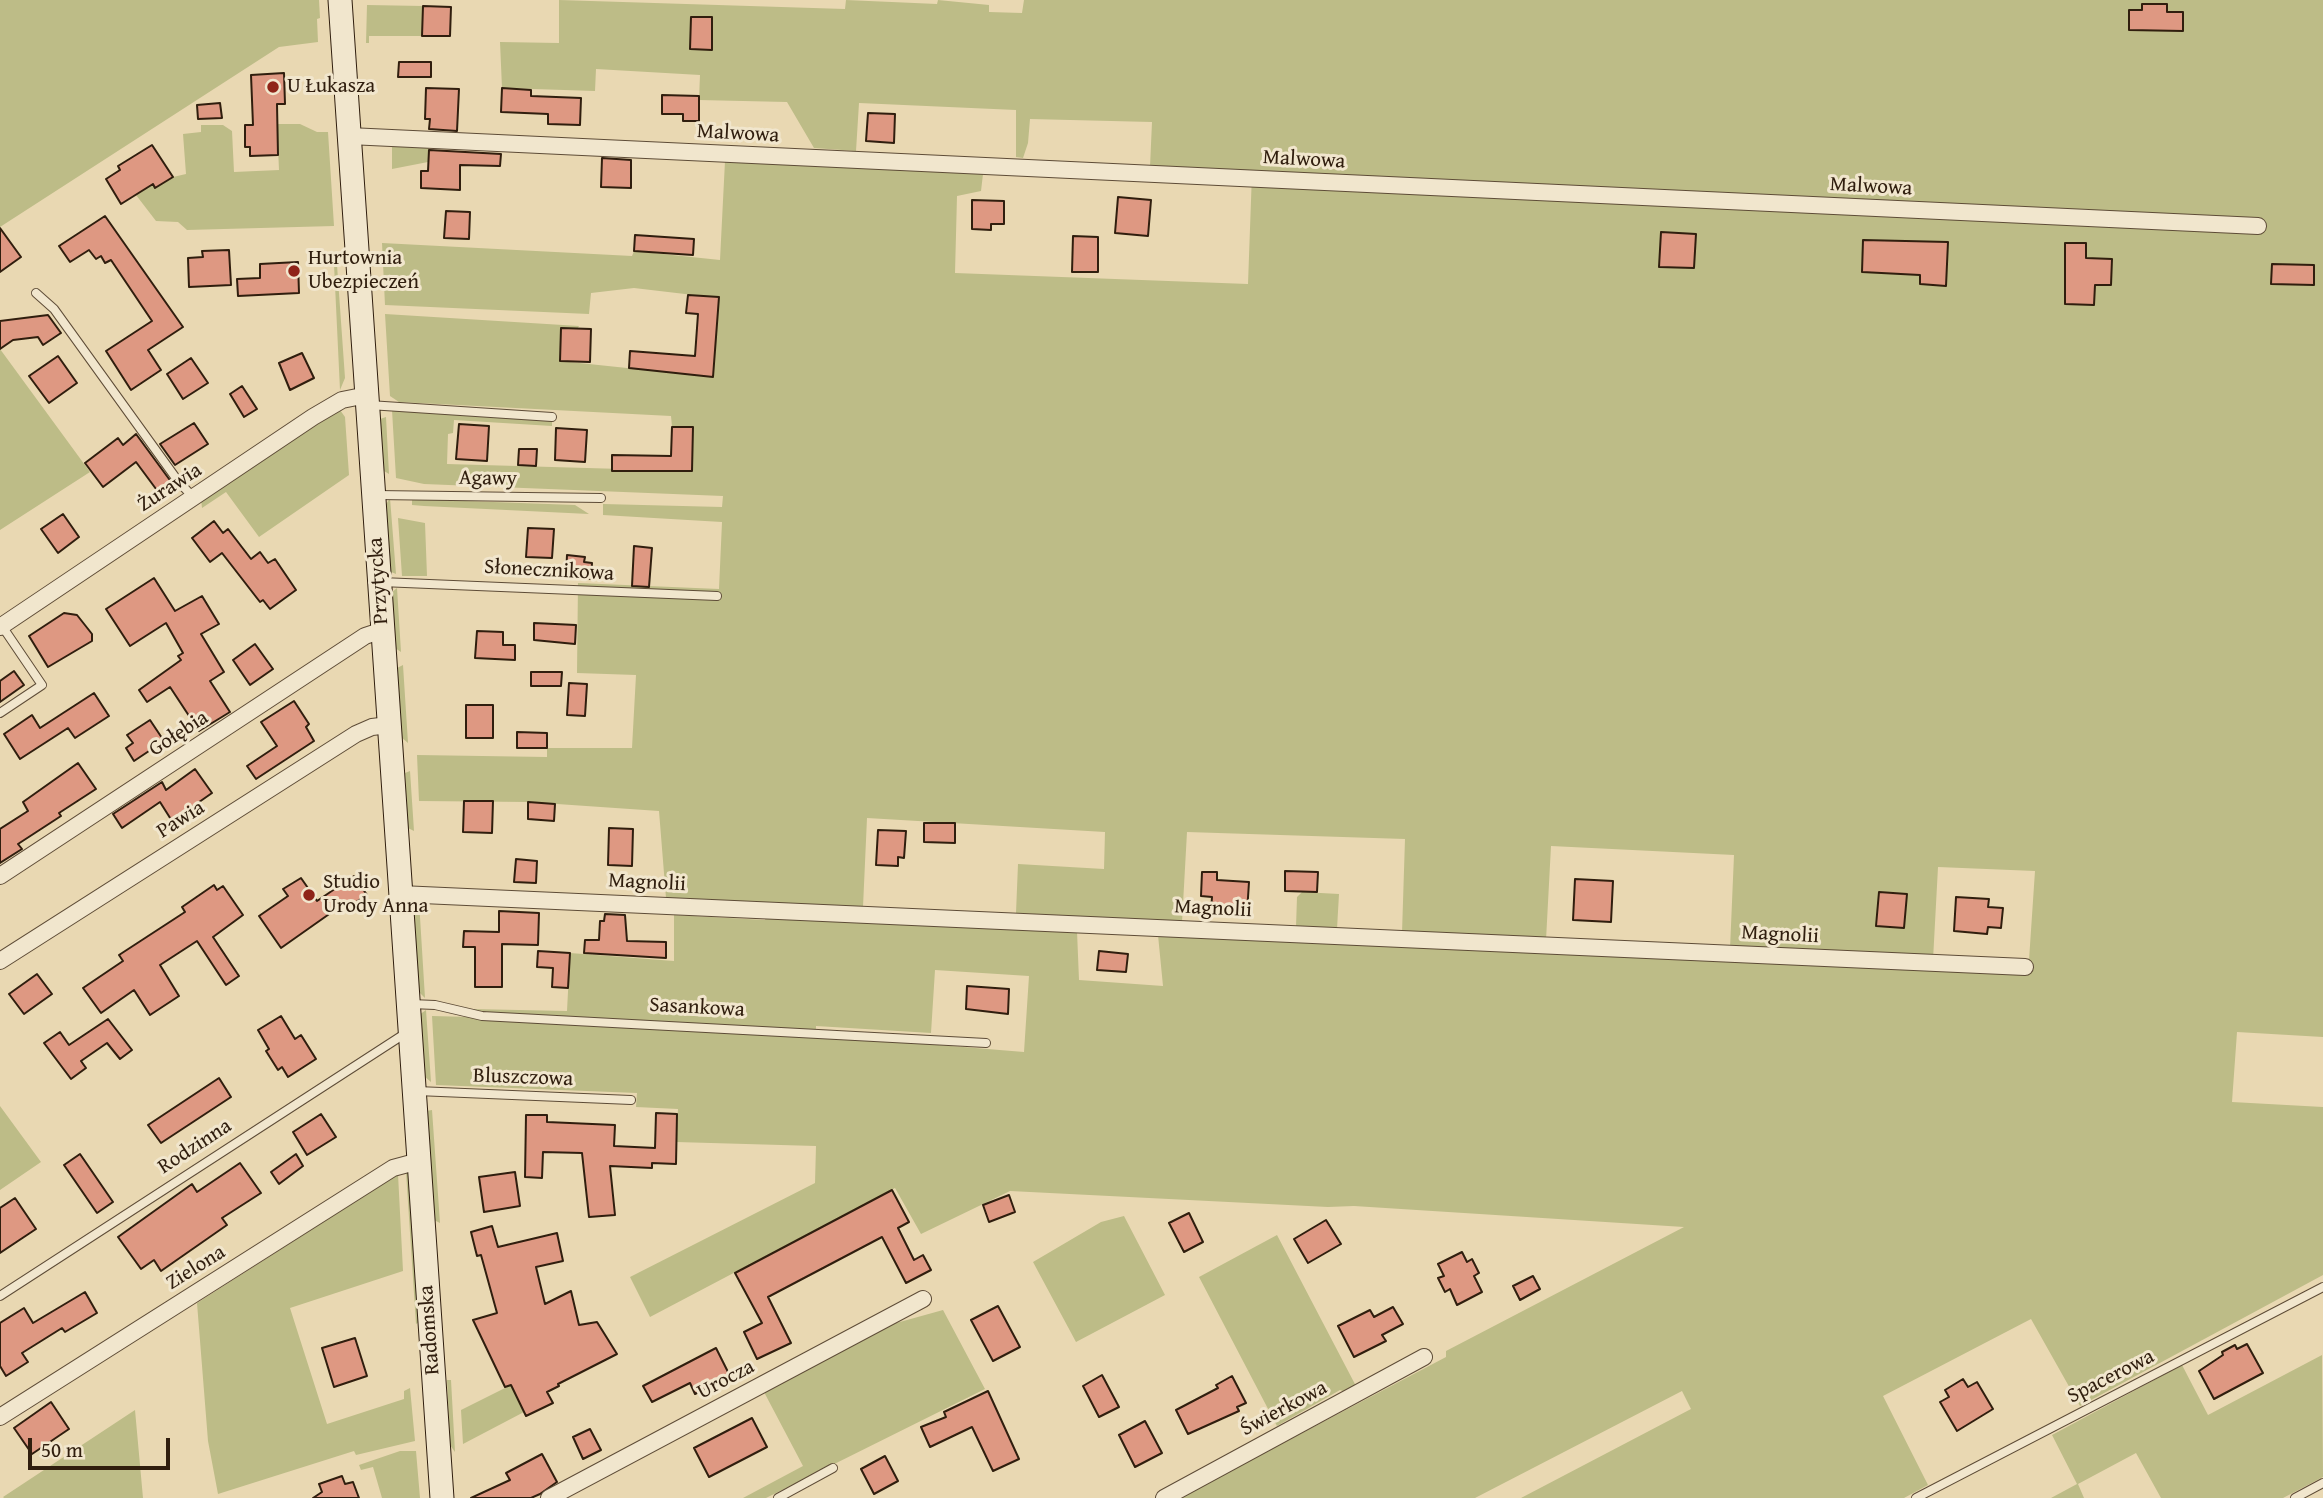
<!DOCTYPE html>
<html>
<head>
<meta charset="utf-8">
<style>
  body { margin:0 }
  #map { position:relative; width:2323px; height:1498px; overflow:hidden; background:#e9d8b2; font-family:"Gentium Book Plus",serif }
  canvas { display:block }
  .scale { position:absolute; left:28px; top:1438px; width:142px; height:32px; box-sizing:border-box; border:4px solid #301e0e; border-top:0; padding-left:9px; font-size:21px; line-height:24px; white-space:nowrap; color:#301e0e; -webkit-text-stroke:5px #f1e6cd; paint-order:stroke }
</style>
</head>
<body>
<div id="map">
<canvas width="2323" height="1498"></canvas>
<div class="scale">50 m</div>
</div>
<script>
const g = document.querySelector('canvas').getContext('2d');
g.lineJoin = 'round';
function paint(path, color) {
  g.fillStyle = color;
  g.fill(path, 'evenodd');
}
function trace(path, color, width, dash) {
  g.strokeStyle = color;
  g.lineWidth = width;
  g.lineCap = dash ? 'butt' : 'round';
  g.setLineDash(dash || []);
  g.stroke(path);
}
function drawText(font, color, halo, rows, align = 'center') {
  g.font = font + ' "Gentium Book Plus",serif';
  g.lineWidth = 6;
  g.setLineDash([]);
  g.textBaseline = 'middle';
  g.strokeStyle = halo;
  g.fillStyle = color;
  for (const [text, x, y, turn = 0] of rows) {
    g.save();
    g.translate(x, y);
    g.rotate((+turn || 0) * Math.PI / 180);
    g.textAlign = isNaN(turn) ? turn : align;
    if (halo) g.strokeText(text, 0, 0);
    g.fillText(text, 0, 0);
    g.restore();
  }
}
paint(new Path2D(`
  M0,0H319L320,18L317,19L318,42L279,47L0,227Z
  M559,0L845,9L846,0L937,4L938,0L989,5V12L1022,13L1024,0H2323V1037L2237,1032L2232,1102L2323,1107V1275L2080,1406L2031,1319L1883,1396L1928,1485L1904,1498H1521L1691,1409L1682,1391L1475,1498H1179L1446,1357V1351L1684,1227L1354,1206L1328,1207L1010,1191L921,1234L895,1188L650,1317L630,1277L815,1183L816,1146L676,1142L678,1109L636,1107L637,1093L436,1085L432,1016L470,1017V1009L567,1011L570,953L674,961V915L765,920L766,915L1077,931L1079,980L1163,986L1158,935L1836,963L2028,975L2035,871L1938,867L1933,960L1730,949L1734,855L1551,846L1546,940L1402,933L1405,839L1187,832L1182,922L1016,913L1018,864L1104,869L1105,832L867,818L863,907L666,898L659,811L528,802L419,801L417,755L547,757V748H632L636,675L577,673L578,583L719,589L722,522L603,515V504L722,507L723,496L424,484L396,478L392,410L552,420V426L454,420L453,433L448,434L447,464L692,471L693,428L672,427L671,416L399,402L390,396L385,314L579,326L560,361L713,377L719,298L634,288L591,293L589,314L385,305L382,243L632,256L634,251L720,260L725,161L983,174L981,191L957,196L955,273L1248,284L1252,173L1150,167L1152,122L1030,119L1028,143L1023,158L1016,157V110L859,103L856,151L814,148L787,102L699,100L700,75L596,69L595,91L502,88L500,42L559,43ZM691,17H712V50L690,49ZM935,970L1029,976L1024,1052L816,1035V1026L931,1033Z
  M367,5L423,6L422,36H369V43H366Z
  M277,124H300L317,132H328L334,226L187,230L178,222L156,221L136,195L153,184L155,188L173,177L186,174L183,134L201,132V125H223L232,131L234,172L279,170Z
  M392,145L429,146L428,162L392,169Z
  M334,264L337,265L345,378L340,390Z
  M0,349L90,472L0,530Z
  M340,410L345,417L349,475L259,537L226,492L202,508L201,499Z
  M386,417L389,474L384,471L380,419Z
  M390,498L396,574L389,571L385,506Z
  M412,499L575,505L589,514L424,506L412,505Z
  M398,518L425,523L427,576H402Z
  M397,588L401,652L395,648L391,593Z
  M403,665L408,743L401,737L397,668Z
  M410,771L414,831L408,828L405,773Z
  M1302,892L1339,894L1337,929L1296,927L1297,897Z
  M419,901L425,998L418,991L413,907Z
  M426,1010L431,1082L424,1076L419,1015Z
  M0,1106L41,1162L0,1190Z
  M432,1110L440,1223L434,1220L426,1111Z
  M406,1172L410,1174L419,1322L416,1324Z
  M398,1174L403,1271L290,1308L327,1424L404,1399V1391L410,1388L415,1441L356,1455L354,1451L218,1494L208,1441L197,1303Z
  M1124,1216L1165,1295L1076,1342L1033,1262L1101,1222Z
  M1277,1235L1357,1388L1348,1393L1340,1390L1277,1426L1199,1277Z
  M943,1310L985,1389L766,1498H743L803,1466L764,1392L889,1325Z
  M2322,1355L2323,1477L2283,1498H2161L2136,1453L2078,1484L2084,1498H2051L2077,1484L2052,1435L2182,1365L2208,1415Z
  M447,1380H451L455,1452L450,1445Z
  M511,1385L524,1412L463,1444L461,1410Z
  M135,1410L143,1498H4L3,1497Z
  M400,1451H416L420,1498H382L373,1467L361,1470L359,1465Z`), '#bdbc87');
const building = new Path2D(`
  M2142,4H2167V12H2183V31L2129,30V10H2142Z
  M423,6L451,7L450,36H422Z
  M691,17H712V50L690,49Z
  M399,62H431V77H398Z
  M284,73L285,104H277L278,155L250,156V147H245V125H253L251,75Z
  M426,88L459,89L457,131L429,129L430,119H425Z
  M502,88L531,90V96L581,98L580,125L548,124V114L501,112Z
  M662,95L699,96V121H683V114H662Z
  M220,103L222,118L198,119L197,105Z
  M868,113L895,114L894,143L866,141Z
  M152,145L173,177L155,188L153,184L121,204L106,179L120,170L118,166Z
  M429,150L501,154L500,166L460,165V190L421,188V171H428Z
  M602,158L631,160V188L601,187Z
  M1118,197L1151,200L1148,236L1115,233Z
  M972,200L1004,201V224H991V230L972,229Z
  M446,211L470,212L469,239L444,238Z
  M105,216L183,327L148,350L161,370L131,390L106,351L152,321L111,260L105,263L101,256L96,259L89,250L70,262L59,246Z
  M0,228L21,257L0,272Z
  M1661,232L1696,234L1694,268L1659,267Z
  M635,235L694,239L693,255L634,251Z
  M1073,236L1098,237V272H1072Z
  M1863,240L1948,242L1946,286L1920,284V275L1862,272Z
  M2065,243H2086V258L2112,259L2111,285H2095L2094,305L2065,304Z
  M229,250L231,285L189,287L188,258L203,257L202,251Z
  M298,262L299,293L238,296L237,279L260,278V264Z
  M2272,264L2314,265V285L2271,284Z
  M688,295L719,297L713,377L629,368L630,351L695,356L698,314L686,313Z
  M48,315L61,333L43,345L38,337L13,340L0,349V321Z
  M561,328L591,329L590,362L560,361Z
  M302,353L314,378L290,390L279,363Z
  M58,356L77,383L49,403L29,376Z
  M191,358L208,383L183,399L167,374Z
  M242,386L257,409L244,417L230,394Z
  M194,423L208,444L175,465L160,444Z
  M459,424L489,426L487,461L456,459Z
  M672,427H693L692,471H612V455L671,456Z
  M556,428L587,430L585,462L555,460Z
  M136,434L172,483L159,493L136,462L103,487L85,463L118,438L123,445Z
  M519,449H537L536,466L518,465Z
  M63,514L79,537L58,553L41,529Z
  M214,521L223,533L228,529L251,559L260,552L268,563L275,559L296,590L270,609L263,600L260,602L222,553L210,562L192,538Z
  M528,528L554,529L552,558L526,557Z
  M634,546L652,548L649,587L632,586Z
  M567,555L585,557L584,562L592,563L591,579L566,577Z
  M154,578L175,611L202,596L219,624L201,634L224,672L210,681L230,712L199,731L170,687L147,702L139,690L181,660L178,656L183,653L166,623L130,646L106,609Z
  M64,613L77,615L92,634V641L48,667L29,636Z
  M534,623L576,625L575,644L534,640Z
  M477,631L503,632V645H515V660L475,658Z
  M255,644L273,669L250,685L233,660Z
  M14,671L24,685L0,702V681Z
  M531,672H562L561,686H531Z
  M569,683L587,684L585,716L567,715Z
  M94,693L109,716L75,738L68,728L20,759L4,734L32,715L40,728Z
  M294,701L309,724L306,727L314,741L256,779L247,766L277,746L261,722Z
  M466,705H493V738H466Z
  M150,720L164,741L134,761L126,748L133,743L127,735Z
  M517,732L547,733V748H517Z
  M78,763L96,789L59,813L61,816L18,844L22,849L0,863V829L28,811L23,802Z
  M195,769L212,793L172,821L160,802L122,828L113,814L162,782L166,790Z
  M464,801H493L492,833L463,832Z
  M528,802L555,804L554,821L528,819Z
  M924,823H955V843L924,842Z
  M609,828L633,829L632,866L608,865Z
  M878,830L906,831L904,858L898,857V866L876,865Z
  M516,859L537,861L536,883L514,882Z
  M1285,871L1318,872L1317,892L1285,891Z
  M1202,872H1217V880L1249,882L1247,913L1211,911L1212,897L1201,896Z
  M354,876L367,895L345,909L342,905L281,948L259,916L288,896L283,889L301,878L317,901Z
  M1575,879L1613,881L1611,922L1573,920Z
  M214,885L217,890L223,886L243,915L213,937L239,976L226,985L197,941L160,965L179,996L150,1015L134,990L101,1013L83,988L123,961L119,955L185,912L182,907Z
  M1879,892L1907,894L1904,928L1876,926Z
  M1956,897L1989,899L1988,907L2003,908L2001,928L1988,927L1987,934L1954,931Z
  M499,911L539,913L538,945L502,944V987H475V947H463L464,931L499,932Z
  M605,914L625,915L627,941L666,942V958L584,953L585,940H599L600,921H604Z
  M538,951L570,953L568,988L552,987L553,968L537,967Z
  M1099,951L1128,954L1126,972L1097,970Z
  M37,974L52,994L24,1014L9,994Z
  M967,986L1009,989L1008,1014L966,1009Z
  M281,1016L295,1039L301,1035L316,1059L288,1077L282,1067L278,1070L266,1051L269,1049L258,1030Z
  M108,1019L132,1050L120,1059L107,1043L81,1061L86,1068L71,1079L44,1043L60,1032L69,1045Z
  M219,1078L231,1097L161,1143L148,1125Z
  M656,1113L677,1114L676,1164L652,1163V1168L610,1166L615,1215L589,1217L582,1153L543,1152L542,1178L525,1177L526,1115H547V1122L615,1125L614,1146L655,1148Z
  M321,1114L336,1137L307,1155L293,1132Z
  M80,1154L113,1202L97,1213L64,1165Z
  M296,1154L303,1166L279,1184L271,1172Z
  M240,1163L261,1193L222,1218L227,1225L161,1271L154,1260L141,1269L118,1237L192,1184L197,1192Z
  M515,1172L520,1206L484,1212L479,1177Z
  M892,1190L909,1222L898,1228L914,1260L923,1255L931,1270L906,1283L882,1237L768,1297L791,1343L757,1359L744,1332L762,1323L735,1273Z
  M1009,1195L1015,1212L989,1222L983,1205Z
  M15,1198L36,1229L0,1253V1208Z
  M1189,1213L1203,1242L1184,1252L1169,1223Z
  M1326,1220L1341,1244L1308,1263L1294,1239Z
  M492,1226L498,1247L557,1233L563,1261L536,1267L545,1304L571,1291L579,1325L597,1322L617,1354L558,1384L559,1386L547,1392L553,1403L526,1416L511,1385L505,1387L473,1320L497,1313L481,1255L477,1256L471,1232Z
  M1462,1252L1467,1262L1472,1259L1479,1273L1474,1276L1482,1292L1457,1305L1450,1289L1445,1292L1438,1278L1444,1276L1438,1264Z
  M1533,1276L1540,1289L1520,1300L1513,1286Z
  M85,1292L97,1313L65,1332L62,1328L22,1353L28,1362L6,1376L0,1366V1323L24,1308L33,1323Z
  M998,1306L1020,1347L993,1361L971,1320Z
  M1393,1307L1403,1324L1382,1335L1386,1341L1354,1357L1338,1326L1370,1310L1374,1317Z
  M355,1338L367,1376L334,1387L322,1348Z
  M2247,1344L2263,1373L2214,1399L2199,1371L2223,1355L2222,1352L2235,1345L2237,1349Z
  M716,1348L730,1376L695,1394L690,1383L652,1402L643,1386Z
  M1102,1375L1119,1407L1099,1417L1083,1386Z
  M1232,1376L1246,1403L1237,1407L1239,1411L1188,1434L1176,1410L1218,1388L1216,1385Z
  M1963,1379L1968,1387L1977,1382L1993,1409L1957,1431L1940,1402L1949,1397L1945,1390Z
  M988,1391L1019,1459L993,1471L972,1427L930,1447L921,1427L946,1417L944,1412Z
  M51,1402L69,1429L32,1454L14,1428Z
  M752,1418L767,1447L709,1477L694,1448Z
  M1145,1421L1162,1453L1135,1467L1119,1435Z
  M590,1429L601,1450L583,1459L573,1437Z
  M542,1454L557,1482L540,1494L531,1498H471L510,1480L506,1473Z
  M885,1456L898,1481L874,1494L861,1469Z
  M342,1476L345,1484L353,1482L359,1498H313L322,1492L319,1484Z`);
paint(building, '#de9882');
trace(building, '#301e0e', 2);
const service = new Path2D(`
  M36,293L54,309L178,481L193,497
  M369,405L552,417
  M377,495L601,498
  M381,582L717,596
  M0,713L42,685L2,626
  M411,1004L435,1005L482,1016L986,1043
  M417,1091L631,1100
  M0,1296L406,1033
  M778,1498L833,1468
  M1916,1498L2323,1287
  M2295,1498L2323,1483`);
const minor = new Path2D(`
  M349,136L2258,226
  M0,627L313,417L342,400L367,395
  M0,876L365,636L383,630
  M400,894L2025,967
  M0,961L356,734L372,727L389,725
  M0,1417L393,1168L419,1161
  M549,1498L923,1299
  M1164,1498L1424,1357`);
const secondary = new Path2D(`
  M340,0L442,1498`);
trace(service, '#5e4c37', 10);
trace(minor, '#5e4c37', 18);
trace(secondary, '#301e0e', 25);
trace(service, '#f1e6cd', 8);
trace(minor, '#f1e6cd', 16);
trace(secondary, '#f1e6cd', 23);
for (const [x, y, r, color] of [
  [273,87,7,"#8f2418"],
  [294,271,7,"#8f2418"],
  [309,895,7,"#8f2418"]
]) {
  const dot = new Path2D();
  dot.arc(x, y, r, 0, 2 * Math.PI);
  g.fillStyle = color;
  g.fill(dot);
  trace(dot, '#f1e6cd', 2.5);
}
drawText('21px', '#301e0e', '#f1e6cd', [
  ["U Łukasza",287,87],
  ["Hurtownia",308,259],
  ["Ubezpieczeń",308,283],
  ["Studio",323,883],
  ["Urody Anna",323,907]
], 'left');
drawText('21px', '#301e0e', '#f1e6cd', [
  ["Malwowa",738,134,3],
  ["Malwowa",1304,160,3],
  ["Malwowa",1871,187,3],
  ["Agawy",488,479,1],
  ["Żurawia",170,488,-33],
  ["Słonecznikowa",549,571,3],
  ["Przytycka",379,581,-94],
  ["Gołębia",179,734,-33],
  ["Pawia",181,820,-32],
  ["Magnolii",647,883,3],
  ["Magnolii",1213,909,3],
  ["Magnolii",1780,935,3],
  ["Sasankowa",697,1008,3],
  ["Bluszczowa",523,1078,2],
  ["Rodzinna",195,1147,-33],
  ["Zielona",196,1268,-32],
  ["Radomska",430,1330,-94],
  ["Spacerowa",2111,1377,-27],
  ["Urocza",726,1380,-28],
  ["Świerkowa",1284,1409,-28]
]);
</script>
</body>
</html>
